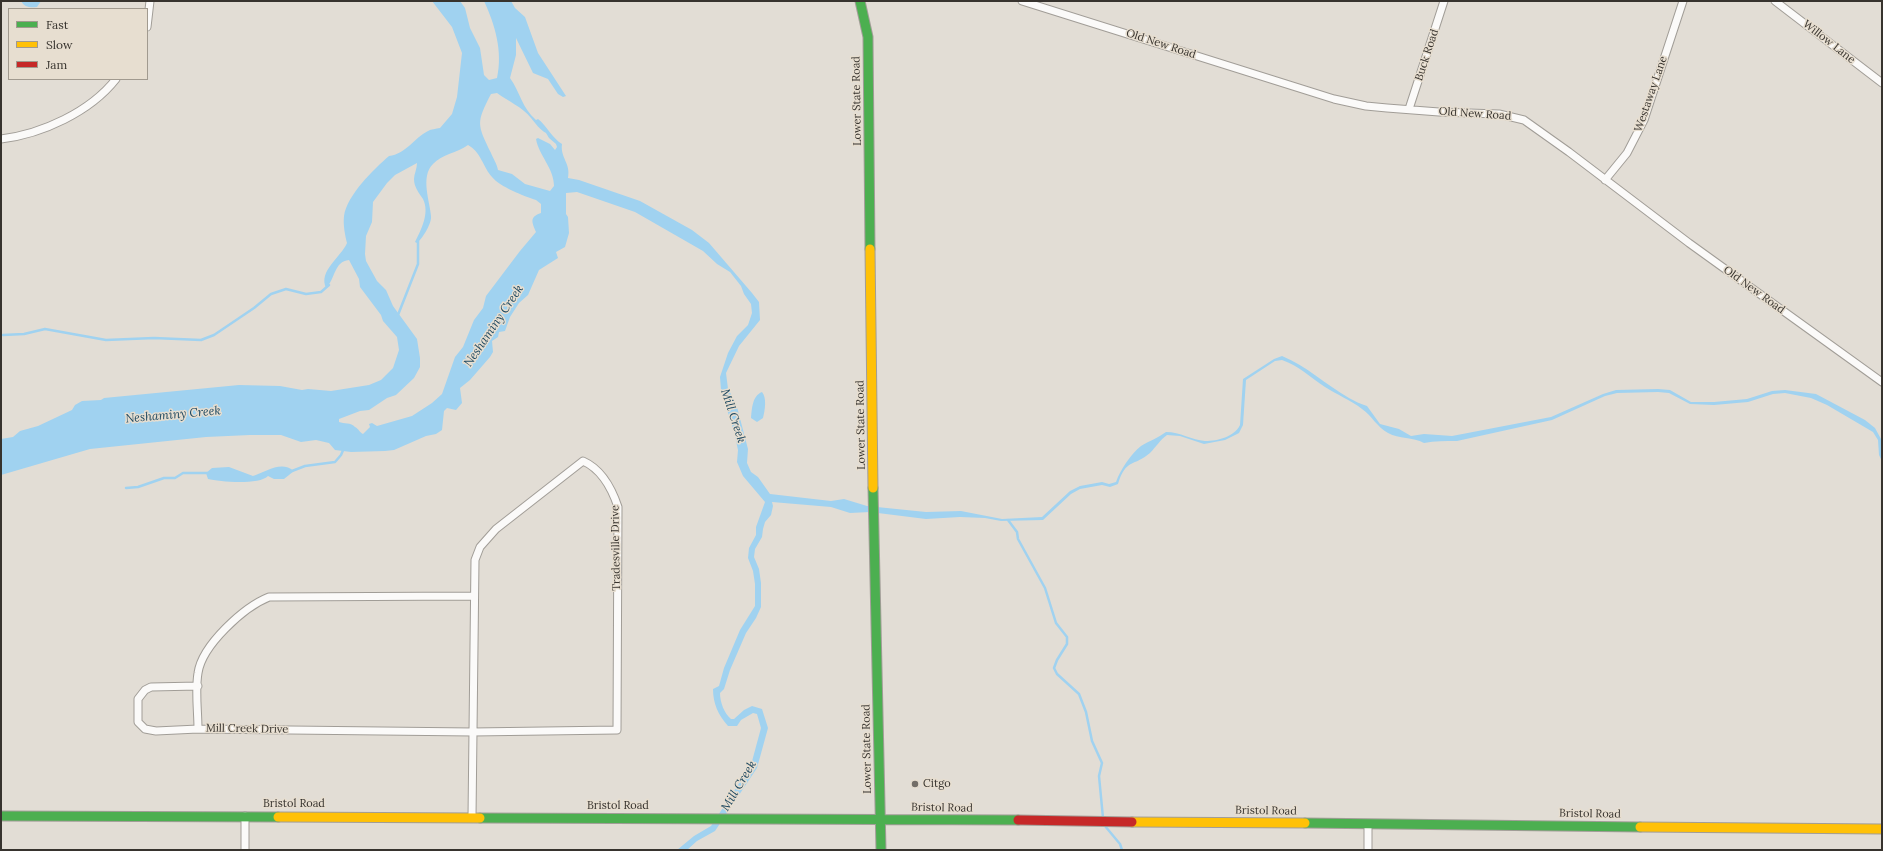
<!DOCTYPE html>
<html>
<head>
<meta charset="utf-8">
<style>
  body { margin:0 }
  #map { position:relative; width:1883px; height:851px; overflow:hidden; background:#e2ddd5; font-family:Lora,serif }
  canvas { display:block }
  .frame { position:absolute; inset:0; border:2px solid #37332e; pointer-events:none }
  .legend { position:absolute; left:8px; top:8px; width:140px; height:72px; box-sizing:border-box; background:#e7ded0; border:1px solid #a19a8f; margin:0; padding:5px 7px; list-style:none; font-size:12px; color:#37332e }
  .legend li { display:flex; align-items:center; gap:8px; height:20px }
  .legend b { width:20px; border:1px solid #a19a8f }
</style>
</head>
<body>
<div id="map">
<canvas width="1883" height="851"></canvas>
<div class="frame"></div>
<ul class="legend">
<li><b style="height:5px;background:#4caf50"></b>Fast</li>
<li><b style="height:5px;background:#ffc107"></b>Slow</li>
<li><b style="height:5px;background:#c62828"></b>Jam</li>
</ul>
</div>
<script>
const g = document.querySelector('canvas').getContext('2d');
g.lineJoin = 'round';
function paint(path, color) {
  g.fillStyle = color;
  g.fill(path, 'evenodd');
}
function trace(path, color, width, dash) {
  g.strokeStyle = color;
  g.lineWidth = width;
  g.lineCap = dash ? 'butt' : 'round';
  g.setLineDash(dash || []);
  g.stroke(path);
}
function drawText(font, color, halo, rows, align = 'center') {
  g.font = font + ' Lora,serif';
  g.lineWidth = 3;
  g.setLineDash([]);
  g.textBaseline = 'middle';
  g.strokeStyle = halo;
  g.fillStyle = color;
  for (const [text, x, y, turn = 0] of rows) {
    g.save();
    g.translate(x, y);
    g.rotate((+turn || 0) * Math.PI / 180);
    g.textAlign = isNaN(turn) ? turn : align;
    if (halo) g.strokeText(text, 0, 0);
    g.fillText(text, 0, 0);
    g.restore();
  }
}
paint(new Path2D(`
  M21,1H41L37,7C30,8 24,7 21,1Z
  M432,1H460L465,8L470,28L480,48L484,75L489,80L497,78C503,51 495,25 484,1H511L515,8L525,17L538,53L566,96L563,97L558,94L548,79L533,73L516,38V55L510,78C520,92 522,108 536,120L538,119C546,125 553,139 562,144C560,158 571,163 568,178L579,180L640,201L692,230L709,243L752,293L759,302L760,320L739,346L726,373L728,389L736,403L748,449L747,463L751,472L758,477L770,494L831,501L844,499L867,506L926,512L961,511L1002,519L1042,517L1070,491L1080,486L1102,482L1109,484L1116,482C1120,470 1131,454 1141,446C1149,441 1158,438 1166,432C1180,432 1192,440 1205,441C1218,441 1234,437 1240,425L1243,379L1274,359L1282,356C1307,366 1326,385 1349,398C1355,401 1360,404 1367,406L1380,424L1399,429L1411,436L1424,434L1452,436L1551,417L1603,394L1616,390L1658,389L1670,390L1691,402H1714L1747,399L1772,391L1785,390L1816,394L1865,420L1875,428L1881,439L1882,461L1879,455L1878,440L1873,432L1827,405L1811,398L1785,393L1773,394L1748,402L1714,405L1690,404L1669,393L1658,392L1617,393L1605,396L1552,420L1457,441C1445,441 1435,441 1424,443C1413,437 1399,439 1388,433C1377,427 1372,416 1362,409C1351,400 1337,395 1325,387C1310,377 1299,366 1282,360L1275,361L1246,380L1243,425L1239,433L1225,440L1204,444L1180,436L1167,435C1160,440 1156,447 1150,453C1134,467 1126,458 1118,484L1110,487L1102,485L1080,489L1071,494L1043,520L1001,521L985,518L960,517L926,519L870,512L850,513L831,507L772,502L773,506L771,515L765,522L763,529L762,537L755,549L754,557L759,569L761,583V607L756,618L746,633L730,670L724,689L720,693C720,702 724,713 731,719H734L744,710L752,706L762,709L768,728L757,768L715,831L697,841L687,850H677L694,836L711,826L751,765L761,728L757,714L753,713L741,720L737,726H728C718,715 713,703 713,689L719,686L724,668L740,630L755,606V584L753,571L748,558L749,548L756,535V527L765,502L743,476L737,462L738,450L734,432L721,390L720,377L728,353L737,336L748,325L752,313L751,304L744,294L741,286L730,272L717,264L703,251L635,212L577,192L566,193V214L568,217L569,233L565,247L556,252L558,258L539,270L528,295L519,303L510,317L505,331L499,332L498,337L492,341L493,352L490,357L470,380L460,388L462,403L456,410L447,408L444,411L442,430L436,434L426,436L394,450L385,451L351,452L335,450L329,443L316,440L301,442L281,435H250L206,437L90,449L1,475V439L13,437L20,431L38,426L72,410L75,405L82,401L101,400L104,398L239,385L280,386L302,390L308,389L331,391L369,385L381,380L393,368L399,350L397,337L383,321L381,315L360,287L359,279L349,260C334,261 335,280 326,288C318,271 341,257 347,243C345,235 343,225 344,216C347,195 374,169 389,156C406,154 414,138 428,131C431,129 436,129 440,128L452,114L457,97L462,53L452,27ZM497,93C508,101 522,107 531,118C536,124 539,129 546,133L549,138L556,144L557,147L555,150L550,144L538,138L536,139C539,156 554,168 554,186L550,191L525,184L512,174L498,170C497,164 493,158 491,153C477,124 476,123 491,94ZM468,145C481,152 483,167 492,177C500,187 524,196 536,200L541,204V213C529,217 532,222 536,232L520,251L486,296L483,308L474,320L463,347L455,357L442,394L432,403L412,416L377,426L372,423L369,424L370,427L363,434C359,432 359,429 355,427C351,422 344,424 339,422V419L360,411L369,410L387,398L396,395L414,378L420,367V358L417,339L393,306L386,290L377,281L366,261L365,254L366,236L372,222L373,202L387,183L395,175L417,163C417,169 414,174 414,179C414,187 419,193 423,199C430,213 421,230 415,242L417,243C423,238 432,223 431,216C430,201 420,177 433,164C442,154 457,153 468,145Z
  M762,392C767,398 765,410 763,418L757,422L751,418C752,409 752,396 762,392Z
  M229,467L253,476C266,472 281,460 294,471L284,479H274L268,476C260,485 220,482 208,479L206,473L212,468Z`), '#a0d2f0');
trace(new Path2D(`
  M398,315L418,264V241
  M3,335L24,334L45,329L106,340L154,338L201,340L214,335L254,308L271,294L286,289L306,294L321,292L329,285
  M292,471L305,466L335,462L341,455L344,448
  M126,488L138,487L164,478H175L183,473H208
  M1008,520L1017,532L1018,539L1045,588L1056,623L1067,637V644L1057,660L1054,668L1057,674L1079,694L1086,712L1092,741L1102,763L1099,776L1103,818
  M1104,823L1105,826L1120,844L1122,850`), '#a0d2f0', 2.5);
const street = new Path2D(`
  M1022,1L1334,99L1366,106L1387,108L1439,112L1499,114L1524,120L1569,152L1689,243L1882,382
  M1775,1L1882,83
  M147,27L150,1
  M1409,109L1444,1
  M1,139C42,134 90,112 116,79
  M1605,180L1627,153L1644,120L1683,1
  M198,686L151,687L145,690L138,699V722L145,729L156,731L198,729
  M245,816V850
  M472,817L475,560L480,547L496,529L583,461C601,469 612,489 618,507L617,730L473,732L198,729C198,711 195,691 198,673C202,645 244,607 269,597L474,596
  M1368,850V824`);
const fast = new Path2D(`
  M860,1L868,37L870,249
  M873,488L881,850
  M1,816L278,817
  M480,818L1018,820
  M1305,823L1640,827`);
const slow = new Path2D(`
  M870,249L873,488
  M278,817L480,818
  M1132,822L1305,823
  M1640,827L1882,829`);
const jam = new Path2D(`
  M1018,820L1132,822`);
trace(street, '#a19d97', 9);
trace(fast, '#a19d97', 11);
trace(slow, '#a19d97', 11);
trace(jam, '#a19d97', 11);
trace(street, '#fbfaf9', 7);
trace(fast, '#4caf50', 9);
trace(slow, '#ffc107', 9);
trace(jam, '#c62828', 9);
for (const [x, y, r, color] of [
  [915,784,4,"#736e68"]
]) {
  const dot = new Path2D();
  dot.arc(x, y, r, 0, 2 * Math.PI);
  g.fillStyle = color;
  g.fill(dot);
  trace(dot, '#e7ded0', 1.5);
}
drawText('11px', '#37332e', '#e7ded0', [
  ["Willow Lane",1829,42,38],
  ["Old New Road",1161,44,18],
  ["Buck Road",1427,55,-72],
  ["Westaway Lane",1651,94,-71],
  ["Lower State Road",857,101,-91],
  ["Old New Road",1475,114,4],
  ["Old New Road",1754,290,36],
  ["Lower State Road",861,425,-91],
  ["Tradesville Drive",616,548,-91],
  ["Mill Creek Drive",247,729,1],
  ["Lower State Road",867,749,-91],
  ["Bristol Road",294,804],
  ["Bristol Road",618,806],
  ["Bristol Road",942,808,1],
  ["Bristol Road",1266,811,1],
  ["Bristol Road",1590,814,1]
]);
drawText('11px', '#37332e', '#e7ded0', [
  ["Citgo",923,784]
], 'left');
drawText('italic 12px', '#1f4961', '#e7ded0', [
  ["Neshaminy Creek",494,326,-56],
  ["Neshaminy Creek",173,415,-5],
  ["Mill Creek",733,416,72],
  ["Mill Creek",739,786,-59]
]);
</script>
</body>
</html>
